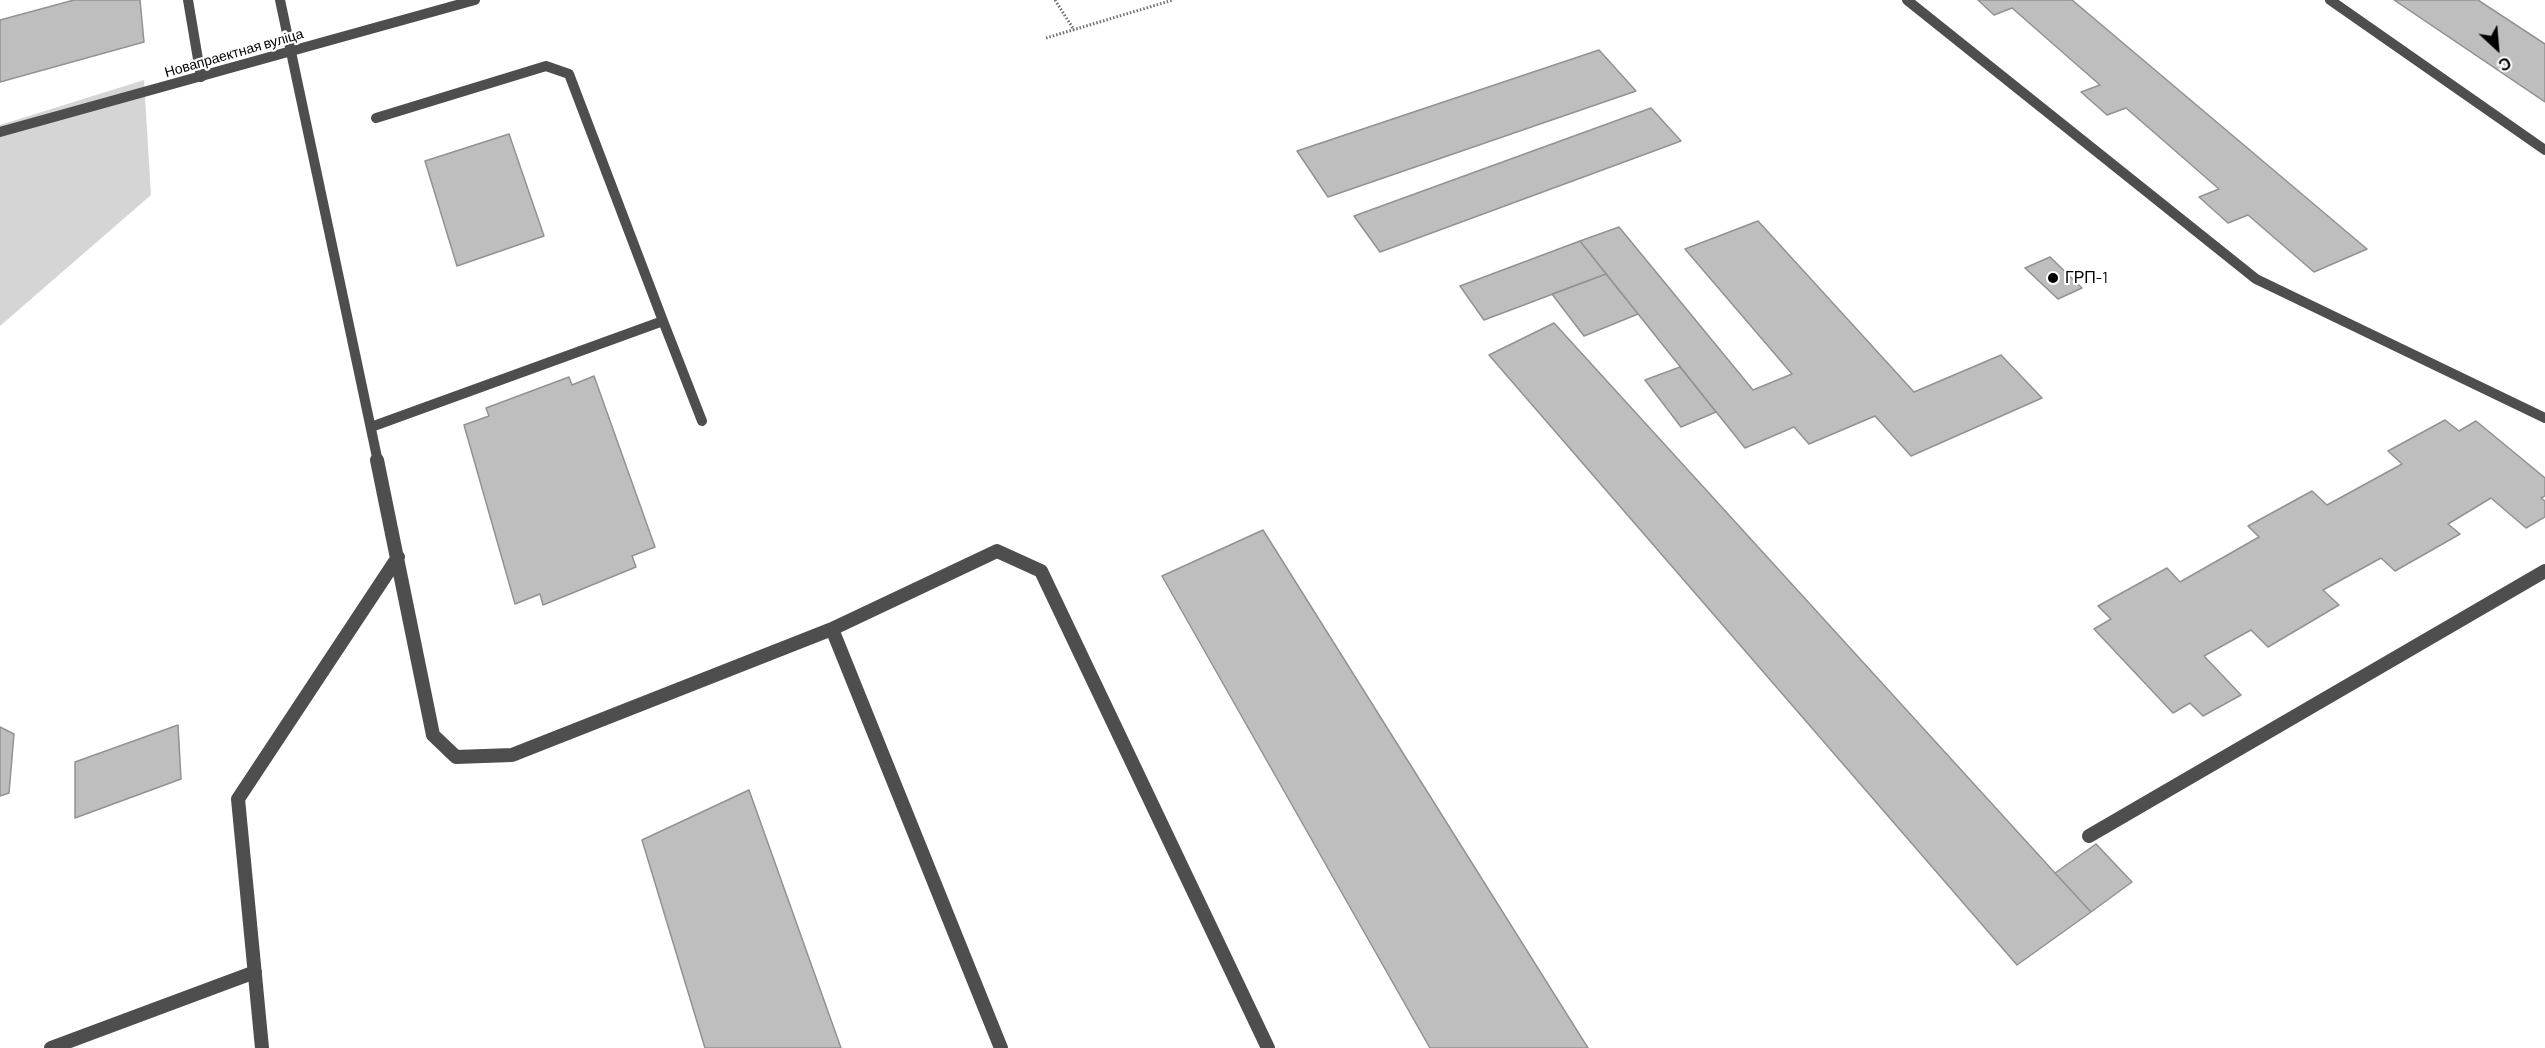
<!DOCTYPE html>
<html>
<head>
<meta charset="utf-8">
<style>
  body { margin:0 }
  #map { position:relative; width:2545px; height:1048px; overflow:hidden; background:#fff; font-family:Barlow,sans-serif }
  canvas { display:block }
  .north { position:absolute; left:2467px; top:18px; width:60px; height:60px; -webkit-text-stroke:4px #fff; paint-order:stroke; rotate:154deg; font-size:16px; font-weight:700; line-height:24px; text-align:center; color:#000 }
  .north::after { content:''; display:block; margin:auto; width:21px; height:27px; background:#000; clip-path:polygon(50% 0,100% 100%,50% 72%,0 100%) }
</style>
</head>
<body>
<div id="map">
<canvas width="2545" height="1048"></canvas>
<div class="north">С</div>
</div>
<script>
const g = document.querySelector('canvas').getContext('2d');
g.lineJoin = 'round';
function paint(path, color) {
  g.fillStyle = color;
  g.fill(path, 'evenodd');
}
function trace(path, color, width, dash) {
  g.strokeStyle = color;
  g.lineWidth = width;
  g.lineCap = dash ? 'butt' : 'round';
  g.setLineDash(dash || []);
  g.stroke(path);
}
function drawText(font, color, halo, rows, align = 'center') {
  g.font = font + ' Barlow,sans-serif';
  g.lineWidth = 4.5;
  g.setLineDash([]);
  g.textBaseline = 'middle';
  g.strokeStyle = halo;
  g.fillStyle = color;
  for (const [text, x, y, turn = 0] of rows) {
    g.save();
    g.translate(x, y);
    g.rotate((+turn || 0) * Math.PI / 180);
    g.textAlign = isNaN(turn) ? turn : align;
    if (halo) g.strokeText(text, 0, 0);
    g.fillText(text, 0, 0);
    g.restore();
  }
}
paint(new Path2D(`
  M144,80L151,195L0,326V125Z`), '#d5d5d5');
const building = new Path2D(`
  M74,0H140L144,42L0,82V20Z
  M1978,0H2072L2367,249L2314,272L2248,215L2228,223L2199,197L2219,189L2126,108L2107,115L2081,92L2100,85L2012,8L1994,15Z
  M2394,0H2478L2545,44V102Z
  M1599,50L1636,91L1328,197L1297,151Z
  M1651,108L1681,141L1380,252L1354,216Z
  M509,134L544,236L457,266L425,161Z
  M1758,221L1914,392L2001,355L2042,398L1911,456L1875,416L1809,444L1794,427L1745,448L1580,241L1619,227L1753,390L1792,374L1685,249Z
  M1580,241L1606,274L1484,320L1460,286Z
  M2050,257L2082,288L2058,299L2025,268Z
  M1606,274L1638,314L1584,336L1552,294Z
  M1554,323L2055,873L2091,912L2017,965L1489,355Z
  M1680,367L1716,412L1681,427L1645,380Z
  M594,376L655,547L632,556L636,567L543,605L540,594L515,604L464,425L489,416L486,408L569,377L572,385Z
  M2445,420L2459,431L2476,421L2545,478V496L2541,498L2545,501V517L2526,528L2491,498L2448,524L2460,534L2395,571L2381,558L2323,590L2339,605L2268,647L2251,630L2204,656L2241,695L2203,716L2190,703L2173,713L2094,629L2111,619L2098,606L2167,568L2180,582L2259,537L2248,526L2312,491L2327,505L2402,464L2388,451Z
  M1263,530L1588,1048H1430L1162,576Z
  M178,725L181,779L75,818V762Z
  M0,727L14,734L9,793L0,796Z
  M749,790L841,1048H705L642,840Z
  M2096,844L2132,882L2091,912L2055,873Z`);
paint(building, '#bebebe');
trace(building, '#929292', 1.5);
trace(new Path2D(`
  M1055,0L1074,30
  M1046,38L1173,0`), '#707070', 3, [1.5, 2]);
trace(new Path2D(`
  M188,0L201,77
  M280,0L378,462
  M1907,0L2256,279L2545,418
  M2330,0L2545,150
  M376,118L546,66L569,74L663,321
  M371,427L663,321L702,421`), '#4e4e4e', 10);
trace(new Path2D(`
  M377,460L433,735L456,757L512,755L832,629L1001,1048
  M832,629L997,551L1041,571L1268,1048
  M2089,836L2545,571
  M51,1048L255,972
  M262,1048L238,799L398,557`), '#4e4e4e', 14);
trace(new Path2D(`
  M0,132L475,0`), '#4e4e4e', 10);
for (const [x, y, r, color] of [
  [2053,278,6,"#000"]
]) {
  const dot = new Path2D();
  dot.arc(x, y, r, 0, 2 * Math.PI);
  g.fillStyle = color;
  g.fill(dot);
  trace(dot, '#fff', 2);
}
drawText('14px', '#000', '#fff', [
  ["Новапраектная вуліца",234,53,-16]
]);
drawText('16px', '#000', '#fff', [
  ["ГРП-1",2065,278]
], 'left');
</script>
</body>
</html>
